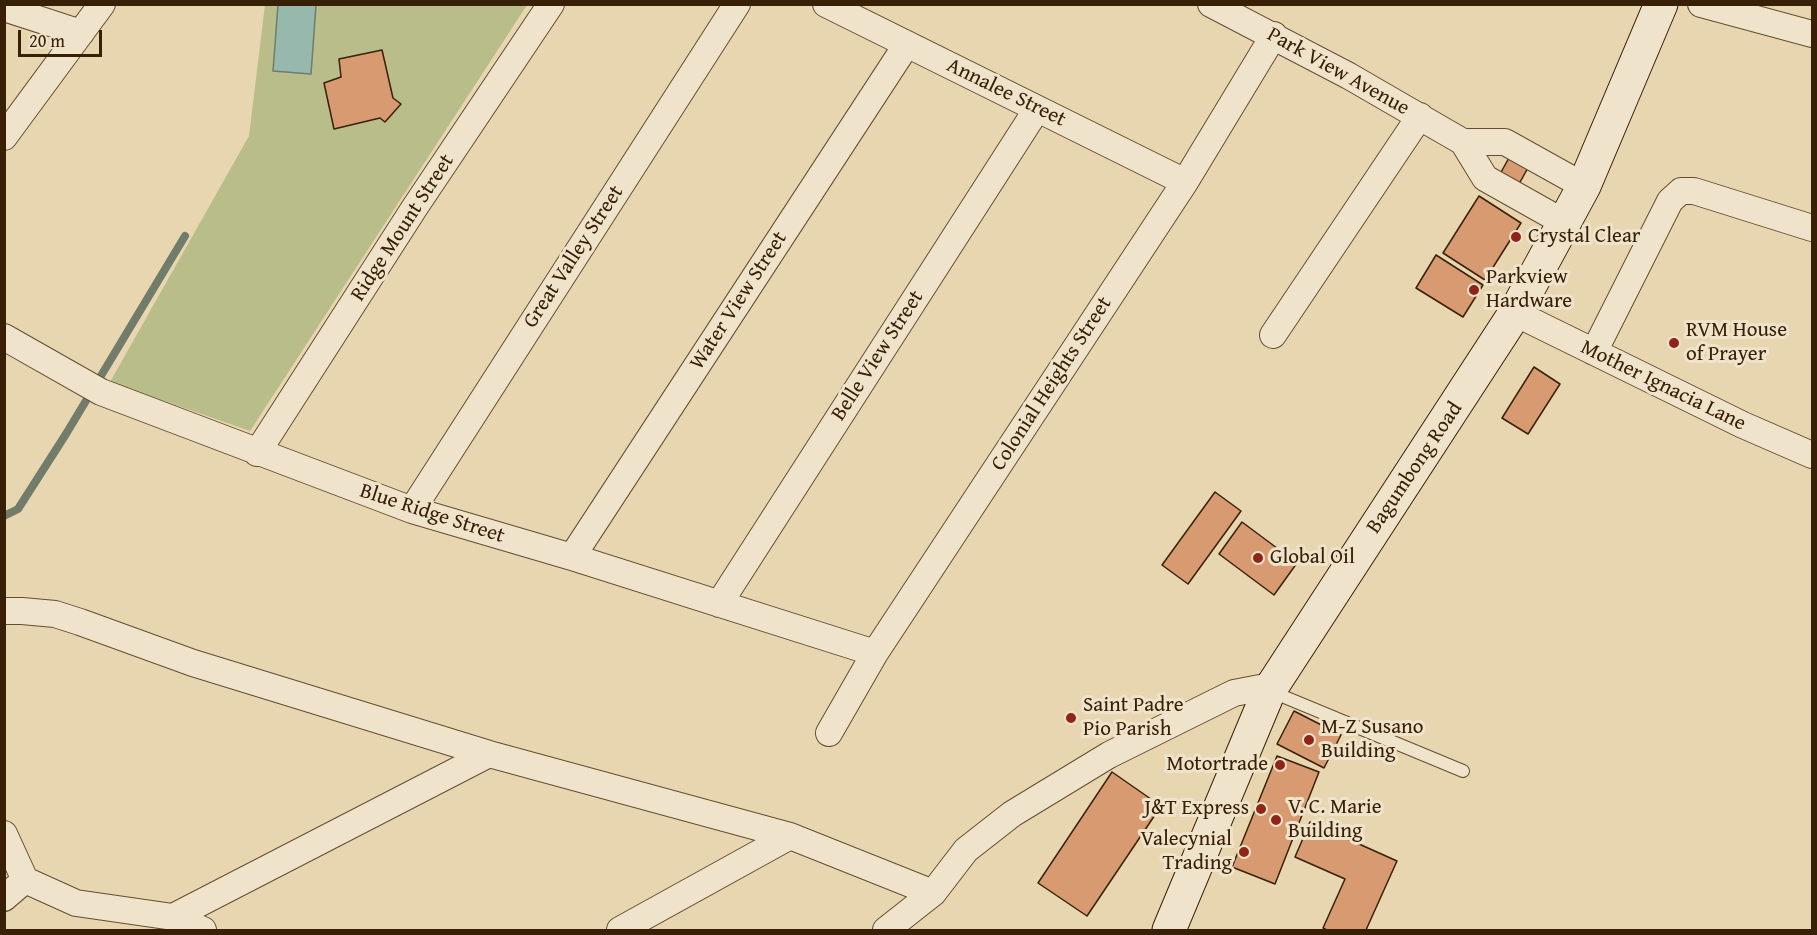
<!DOCTYPE html>
<html>
<head>
<meta charset="utf-8">
<style>
  body { margin:0 }
  #map { position:relative; width:1817px; height:935px; overflow:hidden; background:#e7d6af; font-family:"Gentium Book Plus",serif }
  canvas { display:block }
  .frame { position:absolute; inset:0; border:6px solid #382007; pointer-events:none }
  .scale { position:absolute; left:18px; top:30px; width:84px; height:27px; box-sizing:border-box; border:3px solid #382007; border-top:0; padding-left:8px; font-size:18px; line-height:21px; white-space:nowrap; color:#382007; -webkit-text-stroke:4px #efe4cb; paint-order:stroke }
</style>
</head>
<body>
<div id="map">
<canvas width="1817" height="935"></canvas>
<div class="frame"></div>
<div class="scale">20 m</div>
</div>
<script>
const g = document.querySelector('canvas').getContext('2d');
g.lineJoin = 'round';
function paint(path, color) {
  g.fillStyle = color;
  g.fill(path, 'evenodd');
}
function trace(path, color, width, dash) {
  g.strokeStyle = color;
  g.lineWidth = width;
  g.lineCap = dash ? 'butt' : 'round';
  g.setLineDash(dash || []);
  g.stroke(path);
}
function drawText(font, color, halo, rows, align = 'center') {
  g.font = font + ' "Gentium Book Plus",serif';
  g.lineWidth = 6;
  g.setLineDash([]);
  g.textBaseline = 'middle';
  g.strokeStyle = halo;
  g.fillStyle = color;
  for (const [text, x, y, turn = 0] of rows) {
    g.save();
    g.translate(x, y);
    g.rotate((+turn || 0) * Math.PI / 180);
    g.textAlign = isNaN(turn) ? turn : align;
    if (halo) g.strokeText(text, 0, 0);
    g.fillText(text, 0, 0);
    g.restore();
  }
}
paint(new Path2D(`
  M265,5H527L250,431L110,382L249,136Z`), '#b8bd89');
const water = new Path2D(`
  M278,5H316L311,74L273,71Z`);
paint(water, '#97b9ad');
trace(water, '#717c6b', 1.5);
trace(new Path2D(`
  M4,516L18,509L66,434L185,236`), '#717c6b', 8);
const building = new Path2D(`
  M382,50L393,98L401,104L385,122L380,118L334,129L324,83L341,77L339,59Z
  M1510,156L1529,166L1519,184L1500,174Z
  M1479,196L1521,223L1485,280L1443,253Z
  M1436,255L1483,285L1463,317L1416,288Z
  M1534,367L1560,384L1528,434L1502,418Z
  M1215,492L1241,511L1188,584L1162,565Z
  M1242,522L1297,563L1274,595L1219,554Z
  M1294,711L1341,735L1324,768L1277,744Z
  M1277,756L1319,772L1275,884L1232,867Z
  M1112,772L1161,806L1087,916L1038,883Z
  M1310,822L1397,861L1366,930H1327L1323,928L1345,879L1295,857Z`);
paint(building, '#d89a70');
trace(building, '#382007', 1.5);
const lane = new Path2D(`
  M1270,691L1463,771`);
const street = new Path2D(`
  M826,4L1185,182
  M1211,4L1349,76L1463,142L1485,178L1565,223
  M1701,4L1812,34
  M4,8L81,33
  M4,137L102,4
  M1463,142H1505L1584,186
  M1515,313L1743,425L1812,455
  M1273,335L1420,116
  M4,337L101,392L412,510L572,557L875,653
  M1594,352L1670,201L1681,191H1694L1812,228
  M257,453L415,207L551,4
  M412,510L737,4
  M572,557L907,44
  M719,604L1037,109
  M4,611H22L55,614L80,622L193,663L489,754L790,836L933,893
  M829,733L875,653L1185,182L1274,35
  M4,834L25,880L76,903L173,917L203,930
  M4,898L25,880
  M173,917L489,754
  M620,930L790,836
  M886,930L933,893L966,850L1012,814L1109,755L1234,693L1260,688L1269,691`);
const secondary = new Path2D(`
  M1169,930L1269,691L1515,313L1584,186L1661,4`);
trace(lane, '#644e31', 14);
trace(street, '#644e31', 28);
trace(secondary, '#382007', 35);
trace(lane, '#efe4cb', 12);
trace(street, '#efe4cb', 26);
trace(secondary, '#efe4cb', 33);
for (const [x, y, r, color] of [
  [1516,237,6,"#8f2418"],
  [1474,290,6,"#8f2418"],
  [1674,343,6,"#8f2418"],
  [1258,558,6,"#8f2418"],
  [1071,718,6,"#8f2418"],
  [1309,740,6,"#8f2418"],
  [1280,765,6,"#8f2418"],
  [1261,809,6,"#8f2418"],
  [1276,820,6,"#8f2418"],
  [1244,852,6,"#8f2418"]
]) {
  const dot = new Path2D();
  dot.arc(x, y, r, 0, 2 * Math.PI);
  g.fillStyle = color;
  g.fill(dot);
  trace(dot, '#efe4cb', 2);
}
drawText('21px', '#382007', '#efe4cb', [
  ["Park View Avenue",1338,72,29],
  ["Annalee Street",1006,93,26],
  ["Ridge Mount Street",403,228,-57],
  ["Great Valley Street",574,257,-57],
  ["Water View Street",739,301,-57],
  ["Belle View Street",878,356,-57],
  ["Colonial Heights Street",1052,384,-57],
  ["Mother Ignacia Lane",1663,386,26],
  ["Bagumbong Road",1415,468,-56],
  ["Blue Ridge Street",432,514,18]
]);
drawText('21px', '#382007', '#efe4cb', [
  ["Crystal Clear",1528,237],
  ["Parkview",1486,278],
  ["Hardware",1486,302],
  ["RVM House",1686,331],
  ["of Prayer",1686,355],
  ["Global Oil",1270,558],
  ["Saint Padre",1083,706],
  ["Pio Parish",1083,730],
  ["M-Z Susano",1321,728],
  ["Building",1321,752],
  ["Motortrade",1268,765,"right"],
  ["V. C. Marie",1288,808],
  ["Building",1288,832],
  ["J&T Express",1249,809,"right"],
  ["Valecynial",1232,840,"right"],
  ["Trading",1232,864,"right"]
], 'left');
</script>
</body>
</html>
